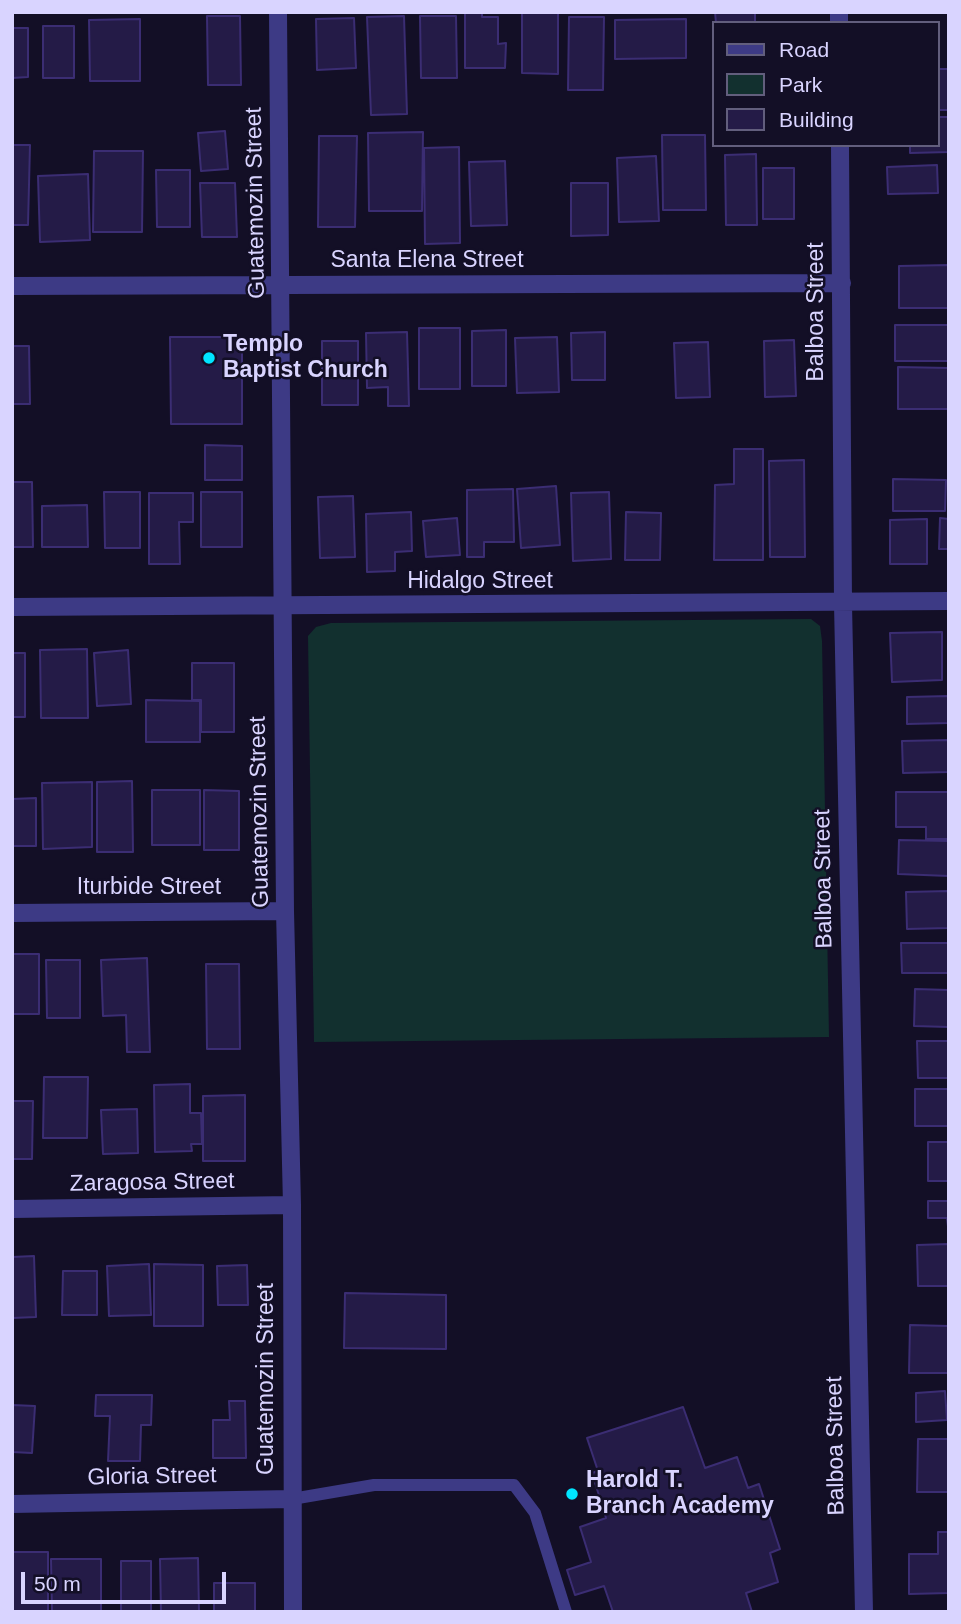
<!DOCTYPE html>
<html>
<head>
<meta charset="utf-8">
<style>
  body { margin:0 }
  #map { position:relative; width:961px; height:1624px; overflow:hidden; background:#130f26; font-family:Helvetica,sans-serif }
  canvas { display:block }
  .frame { position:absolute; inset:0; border:14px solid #d9d4ff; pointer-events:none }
  .legend { position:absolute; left:712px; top:21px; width:228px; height:126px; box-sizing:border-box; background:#130f26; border:2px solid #625e7d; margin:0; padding:9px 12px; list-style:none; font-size:21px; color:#d9d4ff }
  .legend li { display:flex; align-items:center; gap:14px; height:35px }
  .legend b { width:35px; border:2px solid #625e7d }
  .scale { position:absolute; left:21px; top:1572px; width:205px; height:32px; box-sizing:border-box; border:4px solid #d9d4ff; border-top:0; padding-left:9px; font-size:21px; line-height:24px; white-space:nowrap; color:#d9d4ff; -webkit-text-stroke:5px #130f26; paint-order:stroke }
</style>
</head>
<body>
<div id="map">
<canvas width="961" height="1624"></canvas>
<div class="frame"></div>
<ul class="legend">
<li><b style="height:9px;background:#3d3a85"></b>Road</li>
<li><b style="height:19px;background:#12302f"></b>Park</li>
<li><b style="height:19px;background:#241b47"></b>Building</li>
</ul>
<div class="scale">50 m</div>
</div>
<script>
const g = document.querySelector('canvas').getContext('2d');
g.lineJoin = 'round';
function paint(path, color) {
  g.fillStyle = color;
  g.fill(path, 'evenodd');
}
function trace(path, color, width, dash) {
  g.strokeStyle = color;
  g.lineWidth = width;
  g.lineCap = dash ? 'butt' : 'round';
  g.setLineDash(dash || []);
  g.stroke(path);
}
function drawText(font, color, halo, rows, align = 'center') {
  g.font = font + ' Helvetica,sans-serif';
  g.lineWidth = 5;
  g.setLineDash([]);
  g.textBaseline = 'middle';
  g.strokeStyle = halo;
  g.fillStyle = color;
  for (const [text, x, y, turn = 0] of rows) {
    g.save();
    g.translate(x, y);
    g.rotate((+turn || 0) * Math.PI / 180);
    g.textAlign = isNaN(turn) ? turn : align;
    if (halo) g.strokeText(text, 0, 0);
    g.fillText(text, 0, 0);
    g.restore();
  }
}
paint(new Path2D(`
  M811,619L820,626L822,641L829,1037L314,1042L308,636L316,627L331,623Z`), '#12302f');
const building = new Path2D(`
  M465,12H482V17H498V44L506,43L505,68H465Z
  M522,12H558V74L522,73Z
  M715,12H755V23H716Z
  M207,16H240L241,85H208Z
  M404,16L407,114L371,115L367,17Z
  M420,16H456L457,78H421Z
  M569,17H604L603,90H568Z
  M354,18L356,68L317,70L316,19Z
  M140,19V81H90L89,20Z
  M686,19V58L615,59V20Z
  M43,26H74V78H43Z
  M12,28H28V77L12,78Z
  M938,69H949V110H938Z
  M938,117H949V152L910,153V145H938Z
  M225,131L228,169L201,171L198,133Z
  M423,132L422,211H369L368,133Z
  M662,135H705L706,210H663Z
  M319,136H357L355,227H318Z
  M12,145H30L28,225H12Z
  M459,147L460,243L425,244L424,148Z
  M94,151H143L142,232H93Z
  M756,154L757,225H726L725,155Z
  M656,156L659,221L619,222L617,158Z
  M505,161L507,225L471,226L469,162Z
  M937,165L938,193L888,194L887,167Z
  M763,168H794V219H763Z
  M156,170H190V227H157Z
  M88,174L90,240L40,242L38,176Z
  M200,183H235L237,237H202Z
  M571,183H608V235L571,236Z
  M949,265V308H899V266Z
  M895,325H949V361H895Z
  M419,328H460V389H419Z
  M506,330V386H472V331Z
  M407,332L409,406H388V387L367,388L366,333Z
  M605,332V380H572L571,333Z
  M170,337H242V424H171Z
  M557,337L559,392L517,393L515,338Z
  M794,340L796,396L765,397L764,341Z
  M322,341H358V405H322Z
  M708,342L710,397L676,398L674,343Z
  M12,346H29L30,404H12Z
  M898,367L949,368V409H898Z
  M205,445L242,446V480H205Z
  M734,449H763V560H714L715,485L734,484Z
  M804,460L805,557H770L769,461Z
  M893,479L946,480L945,511H893Z
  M12,482H32L33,547H13Z
  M556,486L560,545L521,548L517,489Z
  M513,489L514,542H484V557H467V490Z
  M104,492H140V548H105Z
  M201,492H242V547H201Z
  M609,492L611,559L573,561L571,493Z
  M149,493H193V522H179L180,564H149Z
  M353,496L355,557L320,558L318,497Z
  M87,505L88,547H42V506Z
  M411,512L412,551L395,552V571L367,572L366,514Z
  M626,512L661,513L660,560H625Z
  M457,518L460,555L426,557L423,521Z
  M940,518L949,519V549H939Z
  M927,519V564H890V520Z
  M942,632V680L892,682L890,633Z
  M87,649L88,718H41L40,650Z
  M128,650L131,704L97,706L94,653Z
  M12,653H25V717H12Z
  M192,663H234V732H201V700H192Z
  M949,696V723L907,724V697Z
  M146,700L200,701V742H146Z
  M949,740V772L903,773L902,741Z
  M132,781L133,852H97V782Z
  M92,782V847L43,849L42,783Z
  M152,790H200V845H152Z
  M204,790L239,791V850H204Z
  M896,792H949V839H926V827H896Z
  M36,798V846H12V799Z
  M899,840L949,841V876L898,874Z
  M949,891V928L907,929L906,892Z
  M901,943H949V973H902Z
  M12,954H39V1014H12Z
  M147,958L150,1052H127L126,1015L103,1016L101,960Z
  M46,960H80V1018H47Z
  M206,964H239L240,1049H207Z
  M915,989L949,990V1027L914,1026Z
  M917,1041H949V1078H918Z
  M44,1077H88L87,1138H43Z
  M190,1084V1113H201L202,1144H191L192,1151L155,1152L154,1085Z
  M915,1089H949V1126H915Z
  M245,1095V1161H203V1096Z
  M12,1101H33L32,1159H12Z
  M137,1109L138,1153L103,1154L101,1110Z
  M928,1142H949V1181H928Z
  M928,1201H949V1235L947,1218H928Z
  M949,1244V1286H918L917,1245Z
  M34,1256L36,1317L12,1318V1257Z
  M149,1264L151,1315L109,1316L107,1266Z
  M154,1264L203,1265V1326H154Z
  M247,1265L248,1305H218L217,1266Z
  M63,1271H97V1315H62Z
  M345,1293L446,1295V1349L344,1348Z
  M910,1325L949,1326V1373H909Z
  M945,1391L947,1420L916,1422V1393Z
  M96,1395H152L151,1425H141L140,1461H108L110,1416H95Z
  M229,1401H245L246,1458H213V1420H230Z
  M12,1405L35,1406L32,1453L12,1452Z
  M683,1407L705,1468L737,1457L748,1488L759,1484L780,1549L770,1553L778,1582L746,1593L752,1612H613L604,1586L575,1595L567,1570L591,1562L580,1527L606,1518L592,1473L598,1471L587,1438Z
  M918,1439H949V1492H917Z
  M938,1532H949V1593L909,1594V1554H938Z
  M12,1552H48V1612H12Z
  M198,1558L199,1612H161L160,1559Z
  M51,1559H101V1611L52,1612Z
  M121,1561H151V1612H121Z
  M214,1583H255V1612H214Z`);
paint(building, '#241b47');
trace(building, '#3b2d73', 2);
trace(new Path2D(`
  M292,1499L374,1485H514L535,1513L566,1612`), '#3d3a85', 12);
trace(new Path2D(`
  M278,12L285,911L292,1205L293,1612
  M839,12V23
  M840,145L843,604L864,1612
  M12,286L842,283
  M12,607L949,601
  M12,913L285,911
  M12,1209L292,1205
  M12,1504L292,1499`), '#3d3a85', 18);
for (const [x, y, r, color] of [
  [209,358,7,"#00e5ff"],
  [572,1494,7,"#00e5ff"]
]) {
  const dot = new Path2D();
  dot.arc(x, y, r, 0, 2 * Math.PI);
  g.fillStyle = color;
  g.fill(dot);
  trace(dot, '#130f26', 2.5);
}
drawText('23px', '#d9d4ff', '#130f26', [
  ["Guatemozin Street",256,203,-91],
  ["Santa Elena Street",427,261],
  ["Balboa Street",817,312,-90],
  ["Hidalgo Street",480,582],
  ["Guatemozin Street",260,812,-91],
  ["Balboa Street",824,879,-91],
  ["Iturbide Street",149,888],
  ["Zaragosa Street",152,1183,-1],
  ["Guatemozin Street",267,1379,-90],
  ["Balboa Street",836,1446,-91],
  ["Gloria Street",152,1477,-1]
]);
drawText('bold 23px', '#d9d4ff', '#130f26', [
  ["Templo",223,345],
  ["Baptist Church",223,371],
  ["Harold T.",586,1481],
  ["Branch Academy",586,1507]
], 'left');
</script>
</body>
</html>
